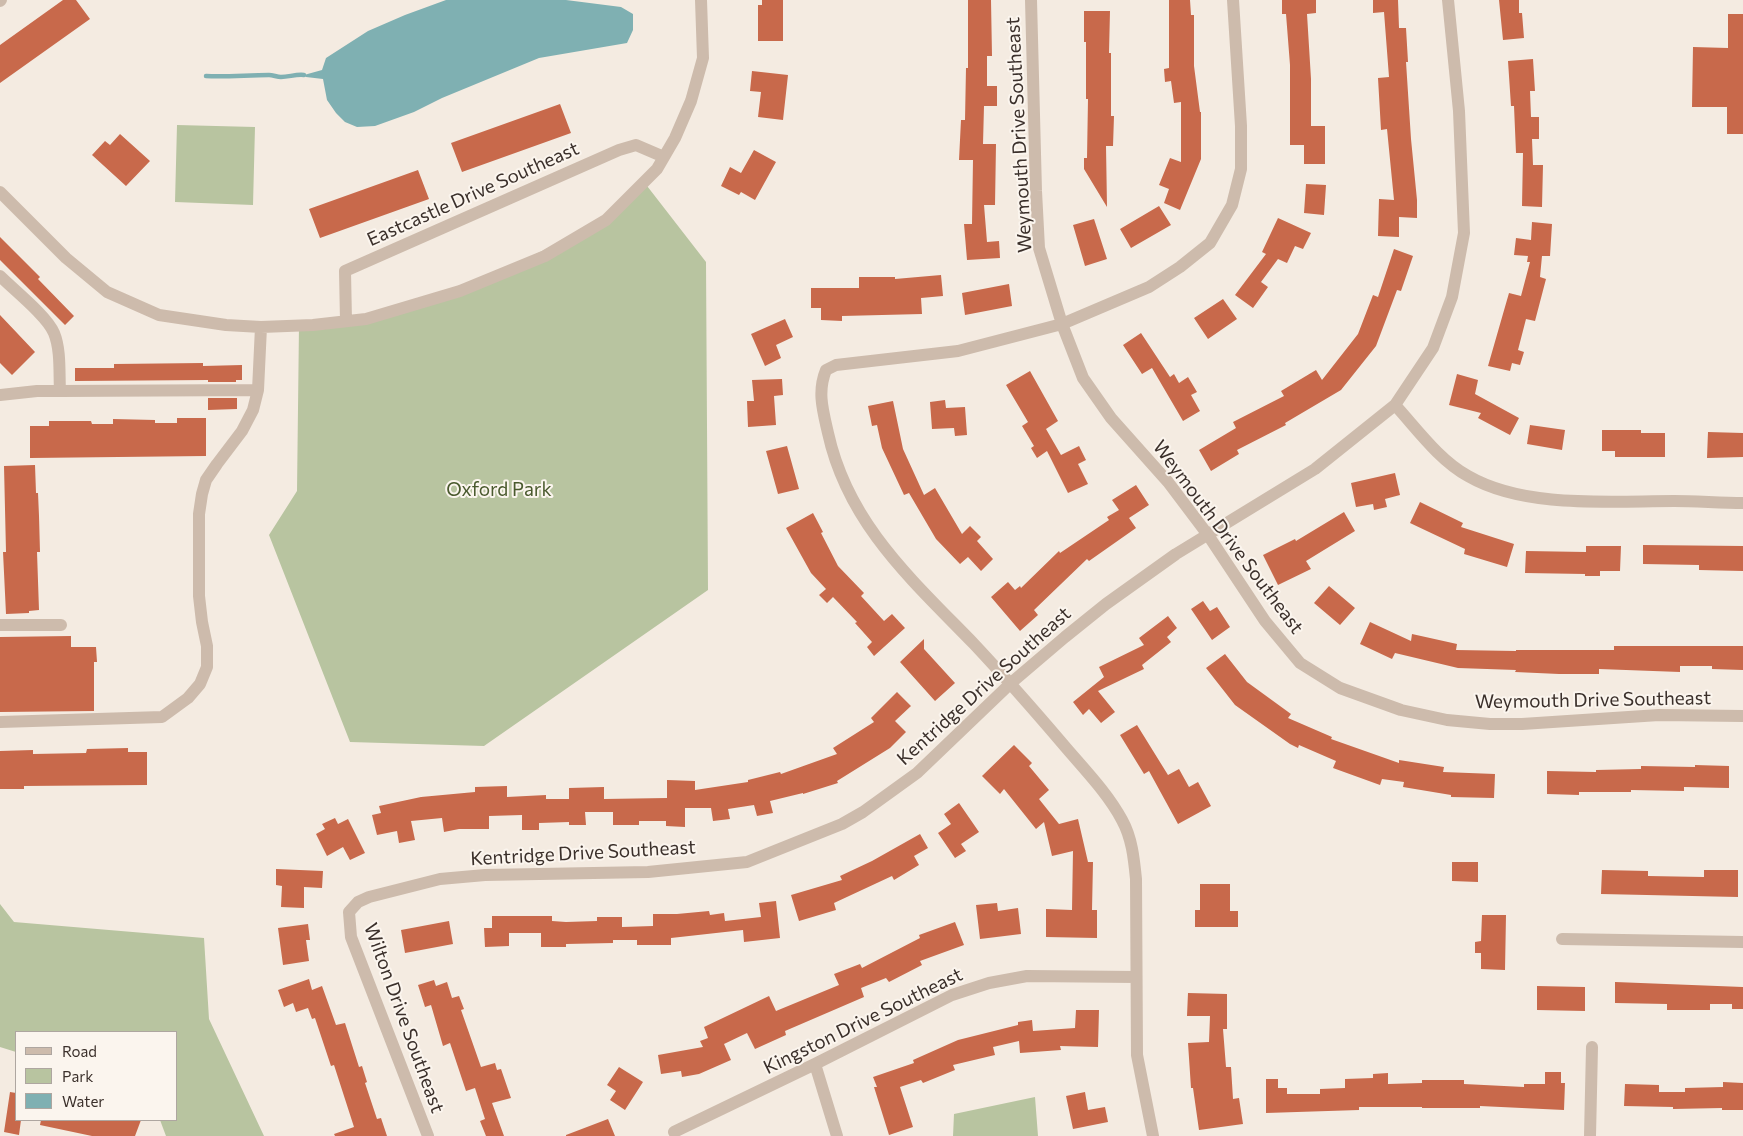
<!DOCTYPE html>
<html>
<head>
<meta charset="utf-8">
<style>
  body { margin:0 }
  #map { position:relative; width:1743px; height:1136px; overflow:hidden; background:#f4ebe1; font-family:Commissioner,sans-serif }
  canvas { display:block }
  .legend { position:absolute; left:15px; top:1031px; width:162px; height:90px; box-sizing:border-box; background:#fbf5ee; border:1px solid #aea6a0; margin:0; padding:6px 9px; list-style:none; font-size:15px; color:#3b302b }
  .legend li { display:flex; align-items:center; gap:10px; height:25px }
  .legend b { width:25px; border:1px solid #aea6a0 }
</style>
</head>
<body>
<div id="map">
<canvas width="1743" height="1136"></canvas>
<ul class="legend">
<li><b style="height:6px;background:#cdbbac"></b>Road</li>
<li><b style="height:14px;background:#b8c4a0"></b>Park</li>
<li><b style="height:14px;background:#7fb0b2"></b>Water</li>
</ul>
</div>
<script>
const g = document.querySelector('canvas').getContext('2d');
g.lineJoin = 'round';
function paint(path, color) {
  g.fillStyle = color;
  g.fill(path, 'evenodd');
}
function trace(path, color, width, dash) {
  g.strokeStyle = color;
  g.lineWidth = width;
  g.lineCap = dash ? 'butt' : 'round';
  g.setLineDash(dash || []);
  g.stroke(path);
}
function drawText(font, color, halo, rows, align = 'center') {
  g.font = font + ' Commissioner,sans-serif';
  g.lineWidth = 4;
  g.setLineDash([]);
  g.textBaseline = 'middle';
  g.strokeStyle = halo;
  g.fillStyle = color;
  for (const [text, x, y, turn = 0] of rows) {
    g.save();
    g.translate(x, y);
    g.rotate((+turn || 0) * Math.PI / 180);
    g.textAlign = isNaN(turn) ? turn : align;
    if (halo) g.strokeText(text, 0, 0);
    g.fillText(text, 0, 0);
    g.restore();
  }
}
paint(new Path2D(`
  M177,125L255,127L253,205L175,202Z
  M644,182L706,262L708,590L484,746L350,742L269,535L297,491L299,325L346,321L460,291L606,220Z
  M0,904L14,922L204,938L209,1019L264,1136H166L160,1120H176V1032H16V1052L0,1047Z
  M1035,1097L1038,1136H953L954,1114Z`), '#b8c4a0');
paint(new Path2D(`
  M446,0H566L621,7L633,14V30L627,43L539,58L442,98L414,112L375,126L357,127L345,122L336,113L327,100L323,79L306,77L304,75L322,70L326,58L368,31L405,15Z`), '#7fb0b2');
trace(new Path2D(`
  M206,76C227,77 248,75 269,75C273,75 277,77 281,77C289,77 296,74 304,75`), '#7fb0b2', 4.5);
paint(new Path2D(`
  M63,0H76L90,19L0,83V45Z
  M762,0H783V41H758V5H762Z
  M968,0H991L992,56H987V86H997V106H984L983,144H996L995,205H984L987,242L999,241L1000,258L967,260L964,224H972L973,160H959L961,120H965L966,68H968Z
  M1169,0H1190L1191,15H1194V66L1200,112H1201V159L1180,210L1164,203L1169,189L1159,185L1170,158L1181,162V102L1174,103L1171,81L1165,82L1164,69L1169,68Z
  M1282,0H1316V13L1307,14L1311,79V126H1325V164H1304V145H1290V65L1286,14H1282Z
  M1373,0H1398L1399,28H1406L1408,62H1406L1411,139L1417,200V218L1399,217V237L1378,236L1379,199L1394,200L1387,129L1381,130L1378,78L1389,77L1384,12L1373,13Z
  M1499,0H1519V13H1522L1524,38L1503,40Z
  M1084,11H1110L1109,53H1111V116H1114L1113,146H1106L1107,207L1084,169V158H1087L1088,99H1086V42H1084Z
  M1728,14H1743V134H1727V107H1692L1693,47L1728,48Z
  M1533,59L1535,91H1530L1531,117H1539V139H1532L1533,165H1543L1542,207L1522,206L1523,153H1516L1514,106H1511L1508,61Z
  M752,71L788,75L783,120L758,117L761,92L750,91Z
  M560,104L571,133L462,172L451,143Z
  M120,134L150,161L126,186L92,155L105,141L110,145Z
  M754,150L776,162L755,200L741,192L739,195L721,186L730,167L741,173Z
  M418,170L429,199L320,238L309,209Z
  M1306,184L1326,185L1324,215L1304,213Z
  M1159,206L1171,225L1131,248L1120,229Z
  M1278,218L1311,233L1303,249L1295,246L1287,263L1278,259L1261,282L1268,287L1253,308L1235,295L1266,254L1262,252Z
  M1094,219L1107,259L1085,266L1073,225Z
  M1532,222L1552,224L1550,256H1542L1540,277L1546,279L1535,321L1526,319L1518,350L1524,352L1520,365L1512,363L1510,371L1488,366L1509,293L1521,296L1530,262H1527L1528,256L1514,255L1516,238L1531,240Z
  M0,237L40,277L38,279L74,316L65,325L0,260Z
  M1394,249L1413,256L1401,291L1397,290L1376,346L1341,390L1285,423L1286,425L1237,450L1239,454L1211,471L1199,450L1236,428L1233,422L1284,396L1281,391L1316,370L1322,380L1358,334L1373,295L1378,297Z
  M941,275L943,296L921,298L922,314L842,316V321L821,320V308H811V288H859V277H895V279Z
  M1009,284L1012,306L965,315L962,293Z
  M1223,299L1237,319L1208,339L1194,318Z
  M0,315L35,352L12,375L0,363Z
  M785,319L793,337L776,345L781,358L765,366L751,334Z
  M1141,333L1170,377L1174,374L1179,383L1188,377L1197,392L1191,395L1200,411L1183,421L1152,368L1142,374L1123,345Z
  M203,363V366L242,365V380H236V382H208V380L75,381V368H114V364Z
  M1030,371L1058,421L1046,429L1061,455L1079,446L1086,460L1078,464L1088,484L1068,493L1047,451L1037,458L1031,448L1034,446L1022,426L1028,422L1006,385Z
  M1457,374L1478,380L1475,394L1519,418L1510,435L1478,418L1481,413L1449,405Z
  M782,379L783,395L774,396L776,425L748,427L747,401H754L752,380Z
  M208,398H237V409L208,410Z
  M945,400L946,408L965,407L967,435L955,436L954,428L932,429L930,402Z
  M893,401L903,449L924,495L935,488L962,534L970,526L981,537L977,541L993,559L981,571L968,557L960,564L936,539L909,493L904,495L882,448L877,425L872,426L868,406Z
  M177,418H206V456L30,458V426H49V421H91L92,424H113V419L155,420V423H177Z
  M1530,425L1565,430L1562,450L1527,444Z
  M1602,430H1641V433H1665V457H1615V451H1602Z
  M1708,432L1743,433V457L1707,458Z
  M787,446L799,489L778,494L766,451Z
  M35,465L36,493H38L39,516L40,552H37L39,610L29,611V613L6,614L3,552H6L4,466Z
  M1395,473L1400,495L1385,499L1387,507L1374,510L1373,504L1356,507L1351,483Z
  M1136,485L1149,505L1129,518L1136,528L1089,561L1087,559L1034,610L1038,615L1020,631L991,597L1008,582L1015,590L1020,586L1021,588L1059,551L1060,553L1109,520L1107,517L1119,510L1112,500Z
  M1420,502L1463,523L1461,527L1514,544L1507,567L1464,554L1465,549L1410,523Z
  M1344,512L1355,531L1306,561L1311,569L1278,585L1263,555L1295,539L1296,541Z
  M813,513L823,532L821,533L838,566L864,593L861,596L884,621L892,614L905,628L874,656L867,647L872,642L855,623L857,622L833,597L827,603L819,595L826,589L811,573L786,528Z
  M1643,545L1743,546V571L1699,570V565L1643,564Z
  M1586,546H1621L1620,571H1600V576H1585V574L1525,573L1526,551L1586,552Z
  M1329,586L1355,608L1340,625L1314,603Z
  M1203,601L1210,611L1217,607L1230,627L1212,640L1191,609Z
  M1168,616L1177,628L1167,637L1171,642L1142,665L1144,669L1098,691L1115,712L1101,723L1089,709L1083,715L1073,702L1104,677L1099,667L1144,645L1139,638Z
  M1370,622L1411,641L1412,634L1457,644L1456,650L1516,651V650H1614V646H1743V670L1712,669V666H1680V672L1599,669V674H1559L1515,672L1516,670L1458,668L1395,653L1392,659L1360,644Z
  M71,636V647H96L97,662H94V711L0,712V637Z
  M924,639V649L955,683L935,701L900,662Z
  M1225,654L1247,682L1291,714L1288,718L1332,737L1331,739L1399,763V760L1444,767L1443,772L1495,774L1494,798L1451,797V795L1403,787L1404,782L1382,779L1380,785L1333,768L1336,761L1299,745L1298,748L1290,744L1235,705L1206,668Z
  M897,692L911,706L895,721L906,732L890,748L837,781L838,783L803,794V793L770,801L773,813L757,816L754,805L728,809L730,819L713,821L711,808H685V827L666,826V821H639V825H613V812H585L586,825H569V822L539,823V830H522V815L489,816V829H459L444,832L442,818L411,821L415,840L399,843L397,831L377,835L372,815L381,813L379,806L421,797L475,792V787L507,786V797L546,795V799H569V788L604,787V799L667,798V780L695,781V790L748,782V780L780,772L781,774L837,754L833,748L874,722L871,718Z
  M1137,725L1168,775L1179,769L1189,787L1198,782L1211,806L1178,824L1149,771L1144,774L1120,735Z
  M1014,745L1032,763L1029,766L1049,790L1039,799L1059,824L1078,819L1088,862H1093L1092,910H1097V938L1046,937V909L1072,910L1073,851L1052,856L1044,822L1036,829L1004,789L1000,794L982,776Z
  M128,748V752H147V785L24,786V789H0V751L33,750V754L86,753L87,749Z
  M1695,765L1729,766V788L1684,787V791L1631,790V792H1579V795L1547,794V771L1596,772V770L1641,769V766L1695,767Z
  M959,803L979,832L961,844L966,851L955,858L938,833L951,824L944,814Z
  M335,818L338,824L348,819L365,853L350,860L343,847L327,856L316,834L325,829L322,824Z
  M920,834L928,848L914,856L919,865L894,880L892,876L834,903L836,910L799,921L791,895L842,880L840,876L872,861Z
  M1452,862H1478V882L1452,881Z
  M276,869L323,871L322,888L304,887V908L281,907L282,886L276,885Z
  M1602,870L1648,871V876L1704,877V870H1738V897L1601,894Z
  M1200,884H1230V911H1238V927H1195V910H1200Z
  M776,901L780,938L744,942L743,930L671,938V945H637V940H613V943L566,944V947H541V933H509V946L485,947L484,928H492V916H552V921L566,922L597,921V917H622V927L653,926V914H677L709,911L710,915L724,913L725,921L761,917L759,903Z
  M997,903L998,911L1018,908L1021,934L980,939L976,905Z
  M1482,915H1506L1505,970L1481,969V953H1475V942L1481,941Z
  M449,921L453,944L405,953L401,930Z
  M955,922L964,945L920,961L922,965L889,982L886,978L861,988L864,997L785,1031L786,1035L755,1049L747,1033L724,1044L731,1060L699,1074L682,1077L681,1071L661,1074L658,1055L703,1047L700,1041L708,1038L704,1027L769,996L776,1011L839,985L834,974L860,964L862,968L920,938L919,935Z
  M308,924L310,940H306L309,961L283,965L278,928Z
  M309,979L312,990L322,986L336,1025L345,1023L359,1067L362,1066L367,1082L365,1083L377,1119L381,1118L387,1136H335L334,1134L354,1127L334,1065L331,1066L315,1018L312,1019L308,1008L296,1012L293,1003L284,1007L278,990Z
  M434,980L436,986L447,982L452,998L459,996L464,1009L461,1010L481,1067L495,1063L497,1070L501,1069L511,1098L492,1103L504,1136H486L480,1121L485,1119L475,1088L466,1091L450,1043L443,1046L431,1005L425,1007L418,985Z
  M1615,982L1743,987V1009H1732V1004H1710V1010H1667V1004L1615,1003Z
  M1537,986L1585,987V1011L1537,1010Z
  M1188,993L1227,994V1029H1223L1226,1067H1231L1233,1099L1239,1098L1243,1124L1199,1130L1193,1088H1191L1188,1043L1209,1042L1210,1016H1187Z
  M1076,1010H1099L1098,1047L1060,1046L1061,1050L1020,1053L1019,1041L993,1047L995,1055L953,1065L955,1070L923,1083L921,1080L900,1087L913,1127L889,1135L874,1087H877L873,1077L914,1063L913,1060L958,1040L1018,1025V1022L1032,1020L1033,1031L1075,1028Z
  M619,1067L643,1082L625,1110L610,1100L616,1091L607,1085Z
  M1545,1072H1561V1083H1565L1564,1110L1480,1106V1108H1422V1107H1359V1110L1266,1113V1079H1278V1088H1287V1094H1320V1089L1345,1088V1079L1373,1078V1074L1388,1073V1084L1422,1083V1080H1464V1084L1524,1087V1084H1545Z
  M1723,1082L1743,1083V1110H1722V1108L1673,1109V1107L1624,1106L1625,1084L1659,1085V1092H1685V1088L1723,1087Z
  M10,1092L16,1093V1120H21L19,1135L4,1132Z
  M1085,1092L1088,1110L1105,1107L1108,1122L1073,1129L1066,1096Z
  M608,1119L615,1136H566V1135Z
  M41,1120H141L135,1136H92L40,1125Z`), '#c8694b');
trace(new Path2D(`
  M1031,0L1036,191L1039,248L1062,324L1083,378L1111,418L1168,482L1208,535L1265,621L1300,663L1340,688L1401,710L1447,720L1490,724H1522L1659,715L1743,716
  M0,1L1,0
  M0,192L66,258L107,292L159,315L226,325L261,327L313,325L366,319L460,291L545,256L606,220L657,169L675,138L691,101L703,58L701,0
  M0,276C14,290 47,316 54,333C61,350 59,373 60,391L258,390L261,327
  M346,321L345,271L619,150L636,145L664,157
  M0,395L37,391H60
  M1395,405C1417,429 1439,460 1468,476C1525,509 1611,501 1674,501C1697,501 1720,503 1743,503
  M0,625H61
  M0,722L162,717L188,698L200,684L207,667V646L202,622L199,596V514L202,494L206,480L217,464L242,431L253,410L258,390
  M1562,939L1743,942
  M815,1064L837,1136
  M674,1132L815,1064L952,995L989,983L1027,976L1136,977
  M428,1136L351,937L349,912L358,902L369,897L440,879L485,875L648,872L747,862L842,824L863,812L917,773L1011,683L1065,637L1106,604L1176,554L1315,469L1395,405L1433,348L1452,297L1464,233L1459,111L1448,0
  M1153,1136L1137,1055L1136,879C1134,859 1132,838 1122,820C1107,792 1083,768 1062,743C1033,709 1004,676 974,644C912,580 848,524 828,433C823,411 817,392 826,370L836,365L958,351L1062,324L1149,287L1180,267L1210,243L1232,205L1241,169V126L1233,0
  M1590,1136L1592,1047`), '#cdbbac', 12);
drawText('19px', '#3b302b', '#fbf5ee', [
  ["Weymouth Drive Southeast",1019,135,-93],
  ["Eastcastle Drive Southeast",473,194,-24],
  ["Weymouth Drive Southeast",1228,537,53],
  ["Kentridge Drive Southeast",984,686,-42],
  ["Weymouth Drive Southeast",1593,700,-1],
  ["Kentridge Drive Southeast",583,853,-3],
  ["Wilton Drive Southeast",404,1018,70],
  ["Kingston Drive Southeast",863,1021,-26]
]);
drawText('19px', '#4a5a2e', '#fbf5ee', [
  ["Oxford Park",499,490]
]);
</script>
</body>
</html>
